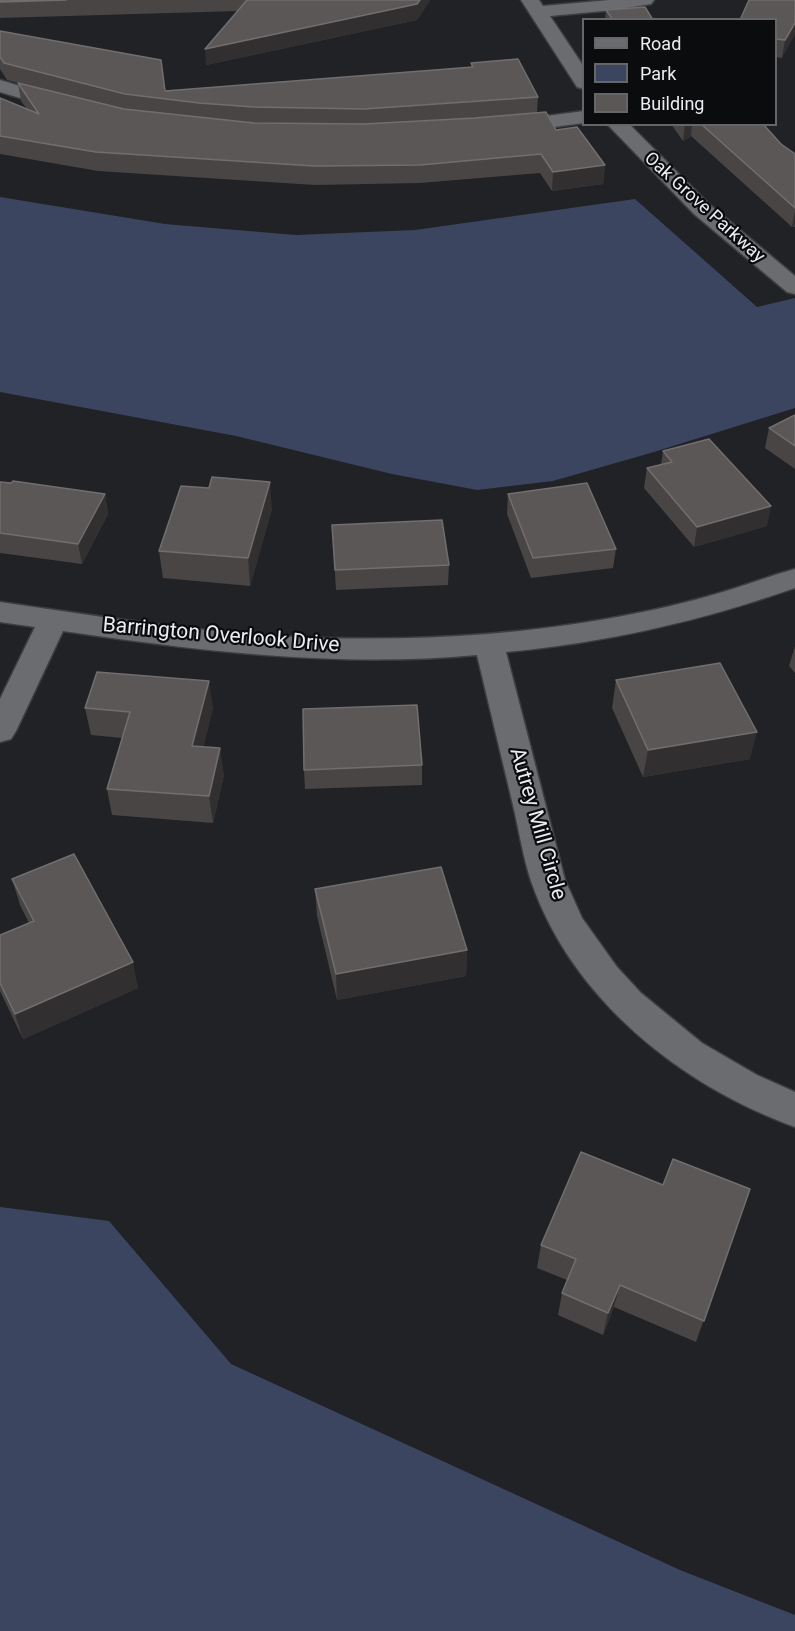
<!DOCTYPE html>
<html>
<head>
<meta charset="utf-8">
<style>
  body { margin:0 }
  #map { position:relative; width:795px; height:1631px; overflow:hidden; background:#212226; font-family:Roboto,sans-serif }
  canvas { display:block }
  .legend { position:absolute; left:582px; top:18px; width:195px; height:108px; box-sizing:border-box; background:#0b0c0e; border:2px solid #656668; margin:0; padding:8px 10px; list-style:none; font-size:18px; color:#ecedf0 }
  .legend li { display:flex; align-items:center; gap:12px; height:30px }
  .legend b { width:30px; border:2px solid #656668 }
</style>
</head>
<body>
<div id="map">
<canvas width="795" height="1631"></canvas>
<ul class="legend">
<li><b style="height:8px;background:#6a6c70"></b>Road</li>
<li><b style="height:16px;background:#3c455f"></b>Park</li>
<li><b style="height:16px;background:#5b5757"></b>Building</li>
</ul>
</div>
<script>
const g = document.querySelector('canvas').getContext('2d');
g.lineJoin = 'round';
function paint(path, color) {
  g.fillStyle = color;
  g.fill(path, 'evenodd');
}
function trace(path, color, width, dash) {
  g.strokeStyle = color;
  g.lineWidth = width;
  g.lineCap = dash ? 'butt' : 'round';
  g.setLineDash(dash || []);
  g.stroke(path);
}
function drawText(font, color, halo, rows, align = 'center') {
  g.font = font + ' Roboto,sans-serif';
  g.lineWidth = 4.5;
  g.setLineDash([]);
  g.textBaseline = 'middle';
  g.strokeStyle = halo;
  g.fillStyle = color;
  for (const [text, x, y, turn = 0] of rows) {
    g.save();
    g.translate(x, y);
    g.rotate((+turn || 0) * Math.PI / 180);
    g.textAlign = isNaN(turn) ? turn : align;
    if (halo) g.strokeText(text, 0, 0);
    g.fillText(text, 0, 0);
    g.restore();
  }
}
paint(new Path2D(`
  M0,197L165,224L296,235L415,230L635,199L757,307L795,298V408L654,452L553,481L477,490L392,474L236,436L0,392Z
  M0,1207L109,1221L231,1364L680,1570L795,1615V1631H0Z`), '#3c455f');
const minor = new Path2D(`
  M521,0H539L543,6L609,0H654L651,4L614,10L550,16L584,67V89L577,87Z
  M0,80L70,101L73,105L70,109L63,111L0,92Z
  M584,111V123L508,133L501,131L498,127L501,123L508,121Z
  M607,124H629L710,205L795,276V294L787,292L694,214Z
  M795,569V588C701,621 605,643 506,652L565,880L582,918L617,967L641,993L702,1043L757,1075L795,1092V1127C680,1085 572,999 531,881C523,857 519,830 513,805C501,755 489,705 477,655C339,668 199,651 63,631L16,731L11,739L0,742V699L35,627L0,622V602C91,615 183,630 275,636C386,642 497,638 606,619C646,612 687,603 726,591C749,584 772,575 795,569Z`);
trace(minor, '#3c3e40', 3);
paint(minor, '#6a6c70');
paint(new Path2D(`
  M0,0H430L417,20L206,65L238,11L0,18Z
  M795,0L782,58L776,57V20Z
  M606,10L653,20H605Z
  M0,31L165,91L471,67V63L538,97L537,112L556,130L605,165L603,184L552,191L540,173L420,183L315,185L98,171L0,154V98L27,109L21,101L18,83L61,94L7,80L0,69Z
  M671,124H763L781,144L795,154V227H792L691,136L683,141Z
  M795,415V469L765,448L769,428Z
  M663,451L767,526L694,547L644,488L647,468L661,465Z
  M0,482L105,494L108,514L82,564L0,553Z
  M209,488L272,509L250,586L163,578L159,551Z
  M508,494L616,549L613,568L531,578L507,514Z
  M332,525L449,565L448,585L336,590Z
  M795,646V673L789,666Z
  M616,680L750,759L643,777L612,708Z
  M85,708H213L203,747L224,775L213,823L112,815L107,789L122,738L91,735Z
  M422,765V785L305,789L304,770Z
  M12,879L138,988L23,1039L0,991V935L29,923L20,905Z
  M315,889L467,950L466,976L337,1000L317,916Z
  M663,1185L750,1189L696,1342L614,1307L603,1335L558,1315L562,1293L567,1280L537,1268L541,1245Z`), '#494545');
paint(new Path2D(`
  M420,0H430L417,20L206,65L205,49Z
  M795,23V35L782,58L785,40Z
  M685,124H692L691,136L683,141Z
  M605,165L603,184L552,191L553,172Z
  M795,211V223L794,227H792Z
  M270,482L272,509L250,586L248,558Z
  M105,494L108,514L82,564L78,544Z
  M771,506L767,526L694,547L697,527Z
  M209,681L213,708L196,773L192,746Z
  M757,732L750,759L643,777L648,750Z
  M220,748L224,775L213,823L209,796Z
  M467,950L466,976L337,1000L336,974Z
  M133,962L138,988L23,1039L15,1014Z
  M620,1285L614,1307L603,1335L608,1313Z`), '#322f31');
const building = new Path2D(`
  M0,0H66L0,2Z
  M247,0H420L417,4L205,49Z
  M749,0H795V23L785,40L776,39V20H740Z
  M645,7L653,20H613L606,10Z
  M0,31L161,60L165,91L473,67L471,63L518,59L538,97L364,109L254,107L199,103L125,94L4,63L0,57Z
  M18,83L124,109L254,123L364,124L475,118L546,112L556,130L577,127L605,165L553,172L541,154L420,165L314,166L96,152L0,136V98L39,114Z
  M701,124H763L781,144L795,154V208Z
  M795,415V446L769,428Z
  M709,439L771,506L697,527L647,468L672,462L663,451Z
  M212,477L270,482L248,558L159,551L181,486L209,488Z
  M13,481L105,494L78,544L0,533V482L11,483Z
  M587,483L616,549L533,558L508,494Z
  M442,520L449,565L335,570L332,525Z
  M720,663L757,732L648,750L616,680Z
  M97,672L209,681L192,746L220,748L209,796L107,789L130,712L85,708Z
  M417,705L422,765L304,770L303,709Z
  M74,854L133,962L15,1014L0,983V935L34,921L12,879Z
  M441,867L467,950L336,974L315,889Z
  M581,1152L663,1185L673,1159L750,1189L704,1321L620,1285L608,1313L562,1293L576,1259L541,1245Z`);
paint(building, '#5b5757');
trace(building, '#726e6f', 1.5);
drawText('18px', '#ecedf0', '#0b0c0e', [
  ["Oak Grove Parkway",704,208,42]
]);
drawText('21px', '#ecedf0', '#0b0c0e', [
  ["Barrington Overlook Drive",221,636,5],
  ["Autrey Mill Circle",537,824,74]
]);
</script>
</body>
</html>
